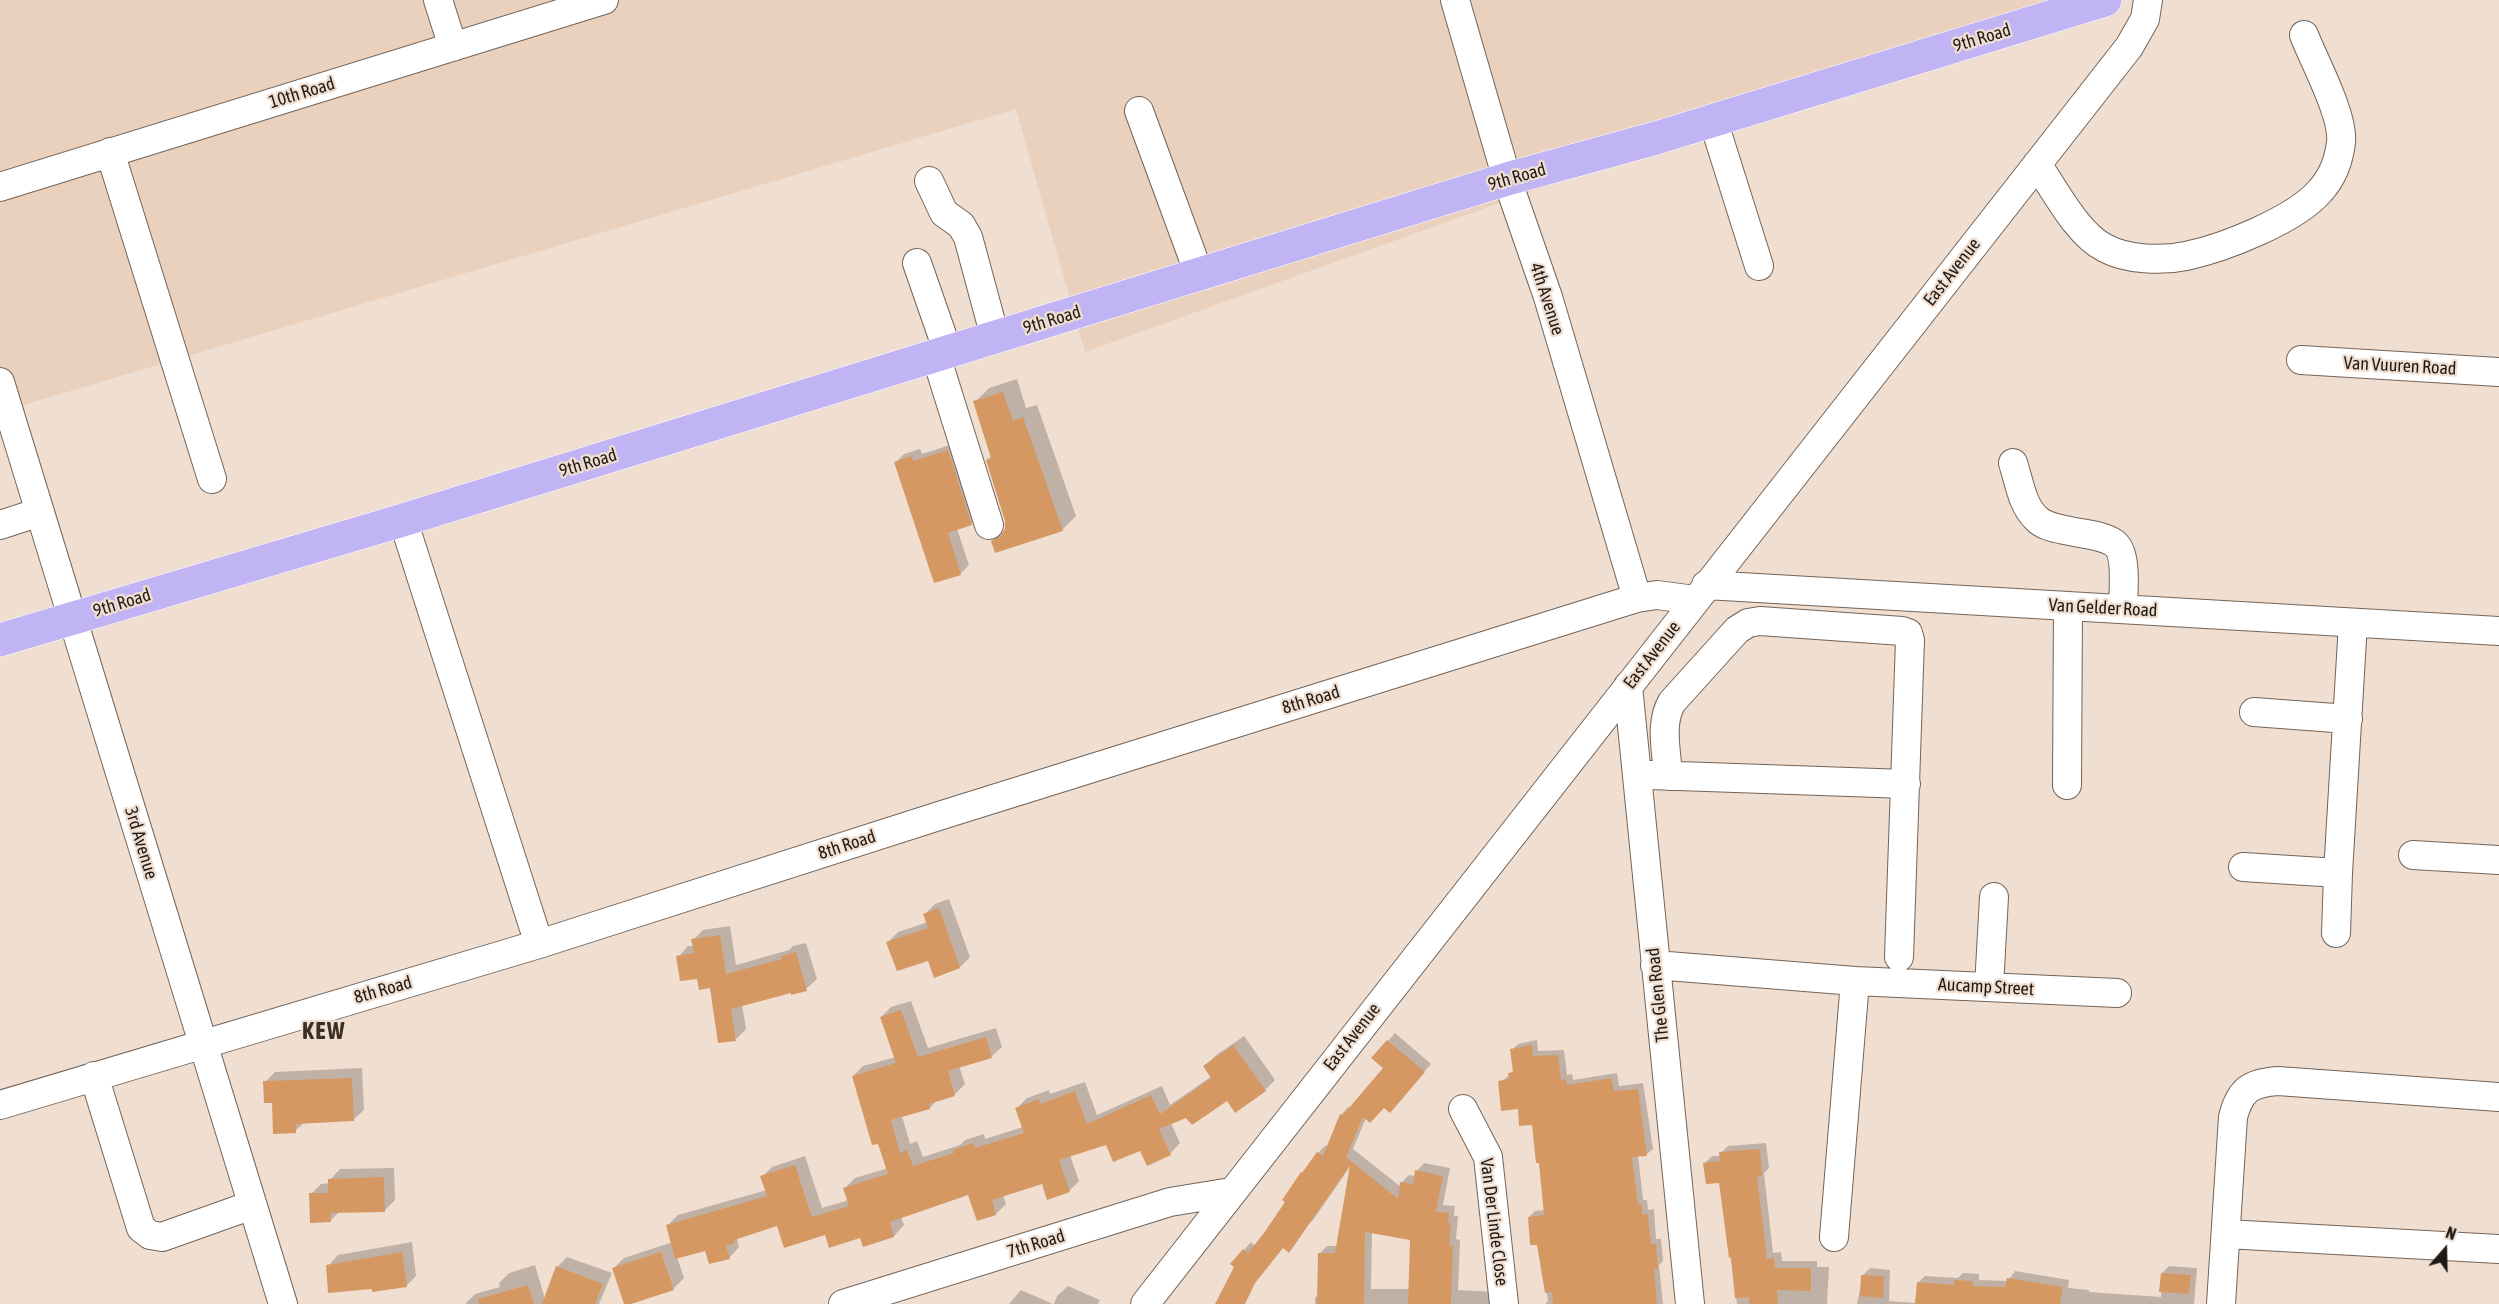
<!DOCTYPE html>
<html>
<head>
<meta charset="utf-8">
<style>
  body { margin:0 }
  #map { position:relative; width:2499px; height:1304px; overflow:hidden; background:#f0ded1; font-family:"Asap Condensed",sans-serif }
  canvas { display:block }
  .north { position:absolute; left:2415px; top:1220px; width:60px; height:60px; -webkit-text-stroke:4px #f0ded1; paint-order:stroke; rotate:20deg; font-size:16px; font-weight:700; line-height:24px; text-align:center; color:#201a15 }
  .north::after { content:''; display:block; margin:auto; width:21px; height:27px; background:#201a15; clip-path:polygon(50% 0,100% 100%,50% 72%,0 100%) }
</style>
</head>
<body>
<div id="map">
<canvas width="2499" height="1304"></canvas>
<div class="north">N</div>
</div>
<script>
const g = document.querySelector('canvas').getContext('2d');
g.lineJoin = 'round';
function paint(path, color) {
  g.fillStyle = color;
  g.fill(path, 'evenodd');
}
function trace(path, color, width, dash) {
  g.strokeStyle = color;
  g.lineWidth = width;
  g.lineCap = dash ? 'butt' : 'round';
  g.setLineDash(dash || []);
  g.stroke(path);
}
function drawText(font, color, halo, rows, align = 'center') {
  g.font = font + ' "Asap Condensed",sans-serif';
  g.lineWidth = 4.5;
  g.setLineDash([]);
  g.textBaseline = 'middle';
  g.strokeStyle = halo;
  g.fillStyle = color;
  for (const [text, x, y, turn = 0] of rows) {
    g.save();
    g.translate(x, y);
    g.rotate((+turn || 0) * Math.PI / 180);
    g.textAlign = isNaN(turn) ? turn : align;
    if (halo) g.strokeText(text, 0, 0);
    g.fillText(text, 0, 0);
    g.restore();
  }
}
paint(new Path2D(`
  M0,0H2064L1085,352L1016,109L0,412Z`), '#e9d1be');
paint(new Path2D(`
  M1017,379L1026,408L1037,405L1076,516L1062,530L993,541L1007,528L1006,520L987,460L992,455L975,402L989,388Z
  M956,443L979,516L971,524L957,529L969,565L961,573L935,581L896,462L904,454L920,449L922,454Z
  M949,899L970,957L960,967L928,959L888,942L898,932L928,922L925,914L935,904Z
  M730,926L736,965L789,950L793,946L806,943L817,979L806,989L792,991L742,1004L746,1029L736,1039L711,987L678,957L688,946H694L693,940L703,930Z
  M911,1001L928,1048L996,1028L1002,1047L991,1057L959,1066L965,1084L955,1094L938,1099L930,1108L902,1116L910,1144L917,1141L923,1157L960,1145L965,1140L984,1134L985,1139L1023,1127L1017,1108L1027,1098L1049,1090L1050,1094L1085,1082L1097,1115L1162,1086L1170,1105L1212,1076L1205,1066L1215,1056L1244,1036L1275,1080L1265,1090L1227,1099L1171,1123L1180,1143L1170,1154L1107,1143L1070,1155L1079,1181L1069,1191L1042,1182L1003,1195L1006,1204L996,1214L978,1219L969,1193L901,1217L904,1225L894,1236L864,1245L861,1236L826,1233L778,1224L739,1237L737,1239L739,1247L729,1258L706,1250L677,1257L684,1278L673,1289L626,1304L614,1268L624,1258L673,1242L668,1225L678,1215L767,1190L762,1177L772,1167L805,1156L822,1208L849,1200L845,1188L855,1178L888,1168L853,1076L863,1066L896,1057L881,1017L891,1007Z
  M1395,1033L1431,1064L1397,1104L1384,1107L1366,1118L1353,1149L1401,1187V1183L1409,1175L1416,1176L1417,1171L1424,1163L1450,1168L1443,1205L1455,1206L1454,1216H1458L1456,1239L1460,1240L1458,1290L1493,1292V1304H1315V1298L1319,1294L1320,1253L1327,1246H1337L1352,1164L1313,1220L1292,1236L1261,1275V1269L1243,1304H1217L1244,1250L1251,1242L1255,1246L1287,1201L1284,1199L1302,1173L1318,1153L1326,1145L1328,1147L1341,1115L1348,1107L1351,1108L1385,1068L1388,1041ZM1372,1232L1411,1239L1410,1289H1371Z
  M1537,1040L1538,1051L1564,1050L1567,1075L1572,1074L1573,1080L1617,1073L1619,1086L1643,1083L1653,1149L1647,1154L1638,1155L1643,1200H1647L1648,1210L1654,1209L1656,1239H1661L1663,1261L1659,1265L1663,1304H1545L1548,1301L1539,1243L1529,1217L1535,1211L1545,1210L1534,1123L1500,1082L1510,1075L1514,1069L1512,1050L1518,1044Z
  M362,1068L364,1110L353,1120L305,1122L295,1131L273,1102L265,1082L275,1072Z
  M1766,1143L1769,1168L1764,1173L1773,1253L1781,1252L1782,1261H1817V1267H1829L1827,1304H1737L1720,1181L1705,1163L1712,1156H1721V1153L1728,1146Z
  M394,1168L395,1200L385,1210L340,1211L330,1221L311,1194L321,1184L330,1183V1180L340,1169Z
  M412,1242L416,1276L406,1286L373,1288L328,1266L338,1255Z
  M567,1257L612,1273L599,1304H465L475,1294L500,1287L499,1283L509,1273L535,1265L545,1299L557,1267Z
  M2169,1266L2197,1268L2194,1304H1857L1863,1275L1870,1268L1890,1270L1889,1301L1917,1303L1918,1283L1925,1276L1958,1278L1963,1273L1979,1274V1280L2008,1281L2015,1271L2069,1280L2068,1288L2089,1290V1292L2161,1297L2162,1273Z
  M1068,1286L1100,1300L1098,1304H1054L1057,1296Z
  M1021,1290L1053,1304H1009Z`), '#0003');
paint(new Path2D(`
  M1003,392L1013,421L1023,417L1063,531L995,553L991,541L1001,536L1005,528V521L986,460L991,458L973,401Z
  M948,450L972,525L948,533L961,575L934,583L894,462L912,456L913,461Z
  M939,908L960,968L934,978L928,961L897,971L886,942L928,928L923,914Z
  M720,935L726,974L782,959L781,956L796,952L807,991L791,995V993L731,1009L736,1041L718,1043L710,988L699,990L697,979L680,981L676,956L694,953L691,939Z
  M901,1010L918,1057L986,1037L992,1058L948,1071L955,1096L929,1104L930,1109L891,1120L900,1153L907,1150L913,1166L954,1153L953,1150L973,1143L975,1148L1024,1133L1015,1108L1039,1099L1040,1104L1075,1091L1087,1124L1151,1095L1160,1114L1211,1078L1203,1066L1233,1045L1266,1091L1235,1113L1227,1101L1192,1125L1186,1118L1159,1129L1171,1155L1147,1166L1140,1151L1113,1162L1106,1145L1059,1160L1070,1192L1047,1200L1042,1184L992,1200L996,1215L977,1221L968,1195L890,1222L894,1237L863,1247L860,1238L829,1248L825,1235L784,1248L777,1226L734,1240L735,1243L726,1246L730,1259L709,1264L705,1251L675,1259L666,1225L767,1196L760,1176L795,1165L812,1217L849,1206L843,1188L888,1174L878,1144L872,1145L852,1076L896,1063L880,1017Z
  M1387,1040L1425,1072L1390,1113L1384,1108L1370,1123L1363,1117L1346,1157L1398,1199L1400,1182L1413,1184L1415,1170L1443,1176L1436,1212L1449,1213L1448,1223H1451L1449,1246H1453L1451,1304H1408L1410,1240L1365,1232L1364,1304H1317L1318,1253H1335L1350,1165L1289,1253L1283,1248L1255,1283L1245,1304H1215L1234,1267L1230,1264L1243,1249L1248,1253L1264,1233L1285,1202L1282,1200L1301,1172L1302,1173L1317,1152L1323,1156L1340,1114L1343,1115L1383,1068L1371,1058Z
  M1532,1045L1533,1056L1558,1055L1561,1080L1566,1079L1567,1085L1611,1078L1614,1091L1638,1089L1647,1156L1632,1157L1638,1205H1642V1215L1648,1214L1651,1244H1656L1658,1269H1654L1657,1304H1553L1552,1292L1545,1293L1537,1245H1530L1528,1217L1544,1215L1539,1163H1536L1532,1125L1519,1126L1518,1109L1501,1111L1498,1081L1509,1079L1508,1073L1513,1072L1510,1049Z
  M352,1078L354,1121L296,1124V1133L273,1134L272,1103H264L263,1081Z
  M1760,1149L1762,1176L1757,1177L1767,1259L1774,1258L1775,1268H1811V1291L1777,1290L1778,1304H1749V1297L1735,1298L1731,1257L1729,1258L1719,1183L1706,1184L1703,1163L1720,1161L1719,1152Z
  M384,1177L385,1212L330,1213L331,1222L310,1223L309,1193H328V1179Z
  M402,1252L407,1287L372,1292V1289L328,1293L326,1265Z
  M661,1252L674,1290L631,1304H624L612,1268Z
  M556,1266L603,1284L595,1304H542Z
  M2161,1273L2191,1275L2189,1294L2159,1292Z
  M1861,1275L1884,1276L1883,1298L1860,1296Z
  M2007,1278L2063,1287L2060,1304H1915L1917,1282L1954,1285V1280L1973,1281L1972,1286L2005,1287Z
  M528,1285L534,1304H479L478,1299Z`), '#d59863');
const minor = new Path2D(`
  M438,0L453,47
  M1455,0L1507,179L1548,297L1637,598
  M1139,111L1199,274
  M1713,120L1759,266
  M110,152L212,479
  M2037,164C2055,190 2077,234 2105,248C2127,260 2162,261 2186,256C2224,248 2295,220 2320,191C2332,178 2339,160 2341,142C2344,116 2314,61 2304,35
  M929,181L944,213L961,225L968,237L995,337
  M0,187L604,0
  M917,263L948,352
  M936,356L989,525
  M2301,360L2499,372
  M0,382L283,1304
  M2013,463C2019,481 2022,505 2036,518C2043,526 2055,528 2065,530C2080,534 2101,534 2114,543C2128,553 2123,593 2123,609
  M403,520L539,944
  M0,525L40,512
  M1706,585L2499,631
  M1628,686L1690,1304
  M2254,712L2348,719
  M1650,775L1906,784
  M1668,776C1667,752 1659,724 1672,702L1737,630L1748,623L1760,621L1902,631L1908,633L1910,640L1899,957
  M2067,785L2068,606
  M2413,855L2499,860
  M2243,867L2338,873
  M2336,933L2338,873L2353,623
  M1655,965L1855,981L2117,993
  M1989,987L1994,897
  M94,1076L141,1228L150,1235L162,1237L252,1205
  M0,1105L539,944L942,815L1637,598L1657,595L1695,600
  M1463,1109L1488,1157L1504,1304
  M2226,1234L2499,1249
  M1834,1237L1855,981
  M843,1304L1170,1202L1231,1192
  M1145,1304L2129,47L2145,19L2148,0
  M2221,1304L2233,1117C2240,1090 2250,1083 2278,1081L2499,1097`);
const major = new Path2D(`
  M0,640L403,520L1507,179L1656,138L2105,0`);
trace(minor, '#736458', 30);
trace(major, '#fff', 34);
trace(minor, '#fff', 28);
trace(major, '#c1b4f5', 33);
drawText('18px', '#201a15', '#f0ded1', [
  ["9th Road",1982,38,-17],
  ["10th Road",302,93,-17],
  ["9th Road",1517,177,-16],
  ["East Avenue",1952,272,-52],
  ["4th Avenue",1547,299,72],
  ["9th Road",1052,320,-17],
  ["Van Vuuren Road",2400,366,3],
  ["9th Road",588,463,-17],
  ["9th Road",122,603,-17],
  ["Van Gelder Road",2103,608,3],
  ["East Avenue",1652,655,-52],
  ["8th Road",1311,700,-17],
  ["3rd Avenue",141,843,73],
  ["8th Road",847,845,-18],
  ["Aucamp Street",1986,987,3],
  ["8th Road",383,990,-16],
  ["The Glen Road",1658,995,-96],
  ["East Avenue",1352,1037,-52],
  ["Van Der Linde Close",1494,1222,83],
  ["7th Road",1036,1244,-17]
]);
g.letterSpacing = '1.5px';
drawText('bold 24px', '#3c2f24', '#f0ded1', [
  ["KEW",324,1031]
]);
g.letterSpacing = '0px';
</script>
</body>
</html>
